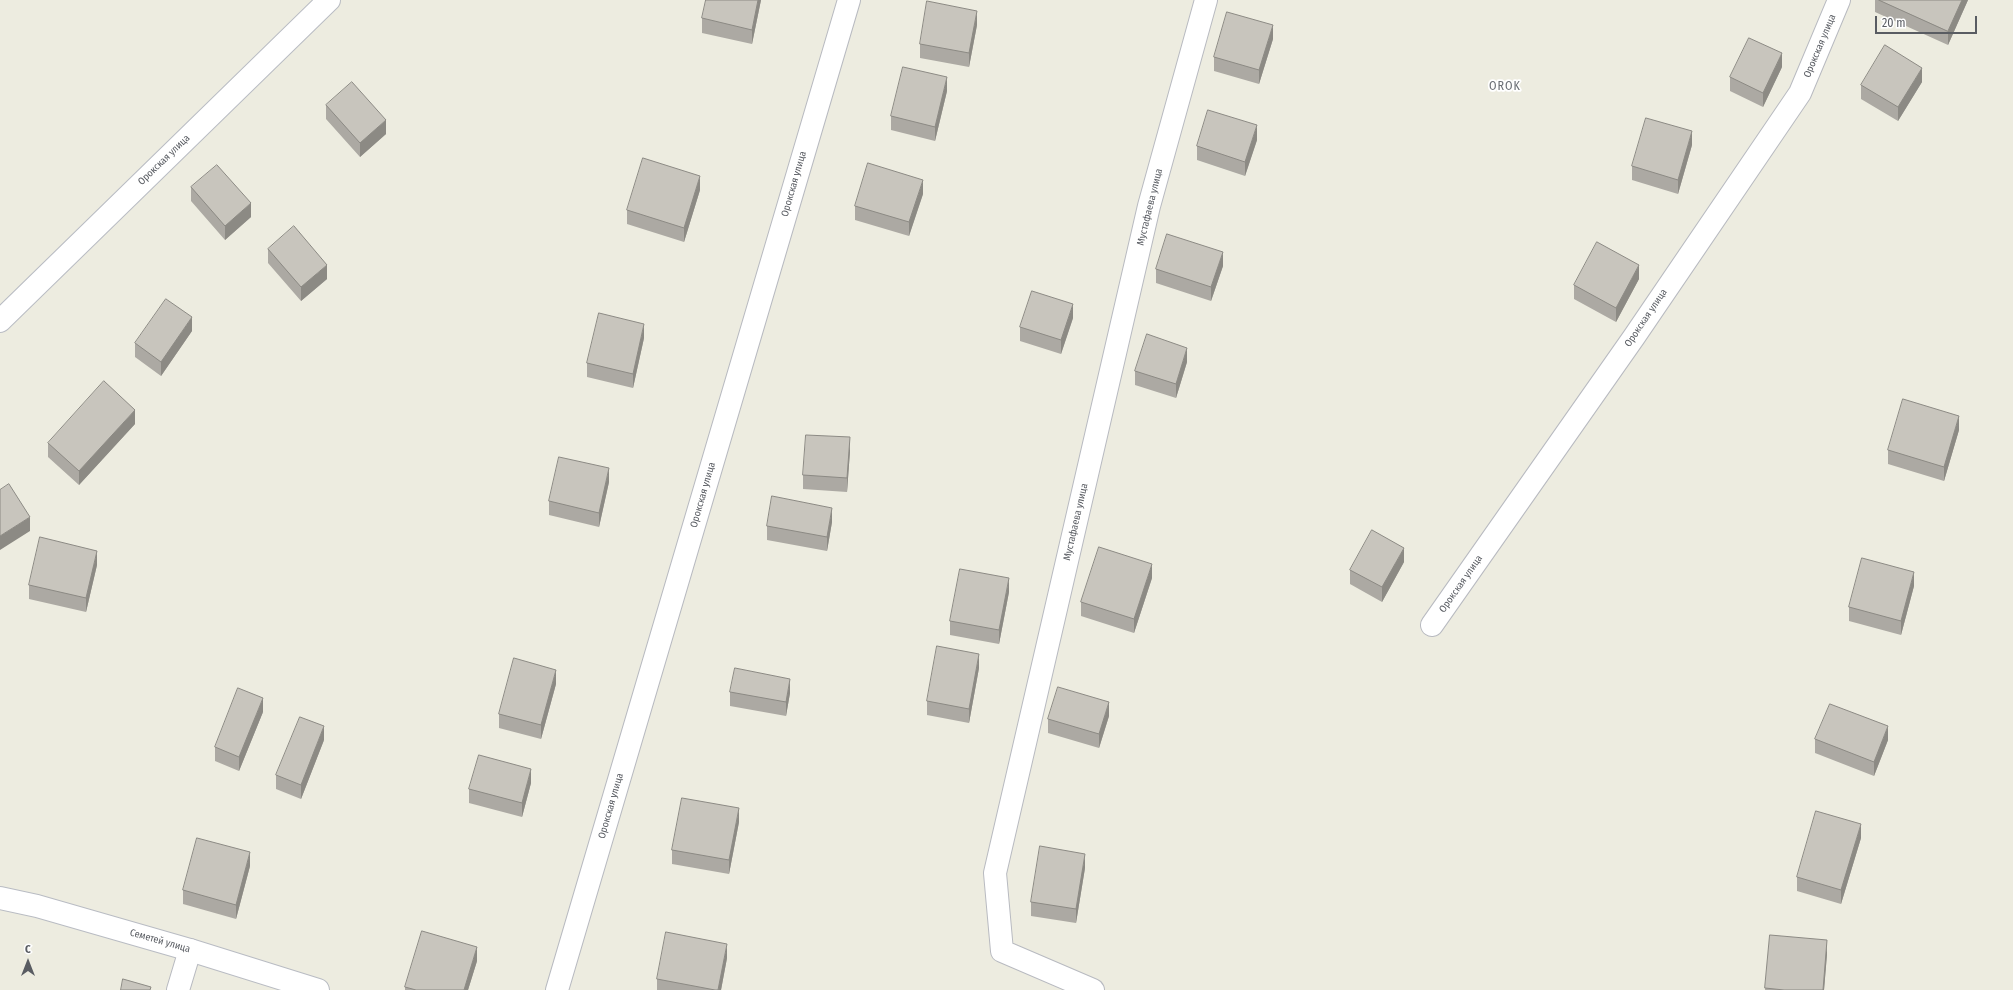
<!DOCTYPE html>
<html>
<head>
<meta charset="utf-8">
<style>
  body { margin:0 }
  #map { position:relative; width:2013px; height:990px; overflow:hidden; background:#edece0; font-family:"Fira Sans Condensed",sans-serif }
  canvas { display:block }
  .north { position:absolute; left:8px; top:942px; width:40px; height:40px; -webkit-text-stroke:3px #fff; paint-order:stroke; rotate:0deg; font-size:11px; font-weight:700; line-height:16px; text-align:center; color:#595c62 }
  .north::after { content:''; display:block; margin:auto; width:14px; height:18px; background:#595c62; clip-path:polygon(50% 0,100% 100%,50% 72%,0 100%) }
  .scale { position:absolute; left:1875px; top:16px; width:102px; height:18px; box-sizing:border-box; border:2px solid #595c62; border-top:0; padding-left:5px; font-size:12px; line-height:14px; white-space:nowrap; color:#595c62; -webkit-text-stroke:3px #fff; paint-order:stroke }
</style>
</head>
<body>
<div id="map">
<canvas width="2013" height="990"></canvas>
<div class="north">С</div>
<div class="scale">20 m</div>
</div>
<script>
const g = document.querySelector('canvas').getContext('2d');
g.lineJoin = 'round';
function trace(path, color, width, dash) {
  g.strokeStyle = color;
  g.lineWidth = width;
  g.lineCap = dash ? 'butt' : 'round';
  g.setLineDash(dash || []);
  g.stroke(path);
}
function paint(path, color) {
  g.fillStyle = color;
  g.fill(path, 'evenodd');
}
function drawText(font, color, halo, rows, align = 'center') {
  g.font = font + ' "Fira Sans Condensed",sans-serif';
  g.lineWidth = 3.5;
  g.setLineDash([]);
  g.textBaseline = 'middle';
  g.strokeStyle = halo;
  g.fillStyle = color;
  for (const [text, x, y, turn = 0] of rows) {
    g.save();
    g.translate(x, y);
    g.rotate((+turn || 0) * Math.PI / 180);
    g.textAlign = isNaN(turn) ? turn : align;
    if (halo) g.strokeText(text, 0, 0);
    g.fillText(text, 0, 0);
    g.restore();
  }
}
const street = new Path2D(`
  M1432,625L1634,337L1800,93L1839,0
  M178,990L190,950
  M557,990L849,0
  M1093,990L1002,951L995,873L1149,206L1206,0`);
const secondary = new Path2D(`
  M0,321L329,0
  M0,898L37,906L190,950L318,990`);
trace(street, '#b8bac0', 24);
trace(secondary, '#b9bcc3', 24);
trace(street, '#fff', 22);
trace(secondary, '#fff', 22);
paint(new Path2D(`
  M761,0L752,44L702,33V18Z
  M1875,0H1968L1948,45L1875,12Z
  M977,25L969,67L920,58V44Z
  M1273,39L1259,84L1214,71V57Z
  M1782,67L1763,107L1730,91V77Z
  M1922,82L1898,121L1861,99V85Z
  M947,91L935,141L891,130V116Z
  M326,105L386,134L360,157L326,119Z
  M1257,140L1245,176L1197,160V146Z
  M1692,145L1678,194L1632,180V166Z
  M191,187L251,217L225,240L191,201Z
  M700,190L684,242L627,224V210Z
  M923,194L909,236L855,220V206Z
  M268,249L327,279L301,301L268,263Z
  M1223,266L1211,301L1156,283V269Z
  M1639,279L1616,322L1574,299V285Z
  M1073,318L1061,354L1020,341V327Z
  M192,331L161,376L135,357V343Z
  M644,338L633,388L587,377V363Z
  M1187,362L1176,398L1135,385V371Z
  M135,424L79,485L48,457V443Z
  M1959,430L1944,481L1888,464V450Z
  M850,451L847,492L803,489V475Z
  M609,482L599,527L549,515V501Z
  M832,522L827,551L767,540V526Z
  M1404,562L1382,602L1350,584V570Z
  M97,565L86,612L29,599V585Z
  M1152,578L1134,633L1081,616V602Z
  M1914,586L1901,635L1849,621V607Z
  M1009,592L999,644L950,635V621Z
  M979,668L969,723L927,715V701Z
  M556,684L541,739L499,728V714Z
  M730,692L790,693L786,716L730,706Z
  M263,712L239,771L215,761V747Z
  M1109,716L1099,748L1048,733V719Z
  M1815,739L1888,740L1874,776L1815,753Z
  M324,740L301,799L276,789V775Z
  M531,783L522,817L469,803V789Z
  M739,822L729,874L672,864V850Z
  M1861,838L1841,904L1797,891V877Z
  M250,866L236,919L183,904V890Z
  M1085,868L1076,923L1031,916V902Z
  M1770,935L1827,954L1824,990H1765Z
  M727,958L721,990H657V979Z
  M477,961L468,990H405V987Z`), '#aca9a3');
paint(new Path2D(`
  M758,0H761L752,44V30Z
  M1962,0H1968L1948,45V31Z
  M977,11V25L969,67V53Z
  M1273,25V39L1259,84V70Z
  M1782,53V67L1763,107V93Z
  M1922,68V82L1898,121V107Z
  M947,77V91L935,141V127Z
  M386,120V134L360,157V143Z
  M1257,125V140L1245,176V162Z
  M1692,131V145L1678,194V180Z
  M700,176V190L684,242V228Z
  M923,180V194L909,236V222Z
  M251,203V217L225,240V226Z
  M1223,252V266L1211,301V287Z
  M327,265V279L301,301V287Z
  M1639,265V279L1616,322V308Z
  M1073,304V318L1061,354V340Z
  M192,317V331L161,376V362Z
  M644,324V338L633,388V374Z
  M1187,348V362L1176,398V384Z
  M135,410V424L79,485V471Z
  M1959,416V430L1944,481V467Z
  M850,437V451L847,492V478Z
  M609,468V482L599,527V513Z
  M832,508V522L827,551V537Z
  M30,517V531L0,550V536Z
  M1404,548V562L1382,602V587Z
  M97,551V565L86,612V598Z
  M1152,564V578L1134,633V619Z
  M1914,572V586L1901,635V621Z
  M1009,578V592L999,644V630Z
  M979,654V668L969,723V709Z
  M556,670V684L541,739V725Z
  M790,679V693L786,716V702Z
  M263,698V712L239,771V757Z
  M1109,702V716L1099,748V734Z
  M324,726V740L301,799V785Z
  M1888,726V740L1874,776V762Z
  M531,769V783L522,817V803Z
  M739,808V822L729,874V860Z
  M1861,824V838L1841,904V890Z
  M250,852V866L236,919V905Z
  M1085,854V868L1076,923V909Z
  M1827,940V954L1824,990H1823Z
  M727,944V958L721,990H718Z
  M477,947V961L468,990H464Z`), '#8c8a84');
const building = new Path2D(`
  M706,0H758L752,30L702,18Z
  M1879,0H1962L1948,31Z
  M927,1L977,11L969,53L920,44Z
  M1227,12L1273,25L1259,70L1214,57Z
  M1749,38L1782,53L1763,93L1730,77Z
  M1885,45L1922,68L1898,107L1861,85Z
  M903,67L947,77L935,127L891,116Z
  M352,82L386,120L360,143L326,105Z
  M1208,110L1257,125L1245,162L1197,146Z
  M1646,118L1692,131L1678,180L1632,166Z
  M643,158L700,176L684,228L627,210Z
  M868,163L923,180L909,222L855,206Z
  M217,165L251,203L225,226L191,187Z
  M294,226L327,265L301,287L268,249Z
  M1167,234L1223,252L1211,287L1156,269Z
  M1597,242L1639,265L1616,308L1574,285Z
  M1032,291L1073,304L1061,340L1020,327Z
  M166,299L192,317L161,362L135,343Z
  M599,313L644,324L633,374L587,363Z
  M1147,334L1187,348L1176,384L1135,371Z
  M104,381L135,410L79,471L48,443Z
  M1903,399L1959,416L1944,467L1888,450Z
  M806,435L850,437L847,478L803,475Z
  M559,457L609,468L599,513L549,501Z
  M9,484L30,517L0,536V490Z
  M772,496L832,508L827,537L767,526Z
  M1372,530L1404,548L1382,587L1350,570Z
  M40,537L97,551L86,598L29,585Z
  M1099,547L1152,564L1134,619L1081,602Z
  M1862,558L1914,572L1901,621L1849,607Z
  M960,569L1009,578L999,630L950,621Z
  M937,646L979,654L969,709L927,701Z
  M514,658L556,670L541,725L499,714Z
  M735,668L790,679L786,702L730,692Z
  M1058,687L1109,702L1099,734L1048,719Z
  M238,688L263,698L239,757L215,747Z
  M1830,704L1888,726L1874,762L1815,739Z
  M300,717L324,726L301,785L276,775Z
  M479,755L531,769L522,803L469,789Z
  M682,798L739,808L729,860L672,850Z
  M1816,811L1861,824L1841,890L1797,877Z
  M197,838L250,852L236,905L183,890Z
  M1040,846L1085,854L1076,909L1031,902Z
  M422,931L477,947L464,990H416L405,987Z
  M666,932L727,944L718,990H715L657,979Z
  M1770,935L1827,940L1823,990H1784L1765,988Z
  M123,979L151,987L150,990H121Z`);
paint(building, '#c8c5bd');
trace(building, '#8c8a84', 1);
drawText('10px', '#595c62', '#fff', [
  ["Орокская улица",1820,46,-67],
  ["Орокская улица",164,160,-44],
  ["Орокская улица",794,184,-74],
  ["Мустафаева улица",1150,207,-76],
  ["Орокская улица",1646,318,-56],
  ["Орокская улица",703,495,-74],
  ["Мустафаева улица",1076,522,-77],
  ["Орокская улица",1461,584,-55],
  ["Орокская улица",611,806,-74],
  ["Семетей улица",160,941,16]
]);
g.letterSpacing = '1px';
drawText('12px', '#6a6e74', '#fff', [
  ["OROK",1505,87]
]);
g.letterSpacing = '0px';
</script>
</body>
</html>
